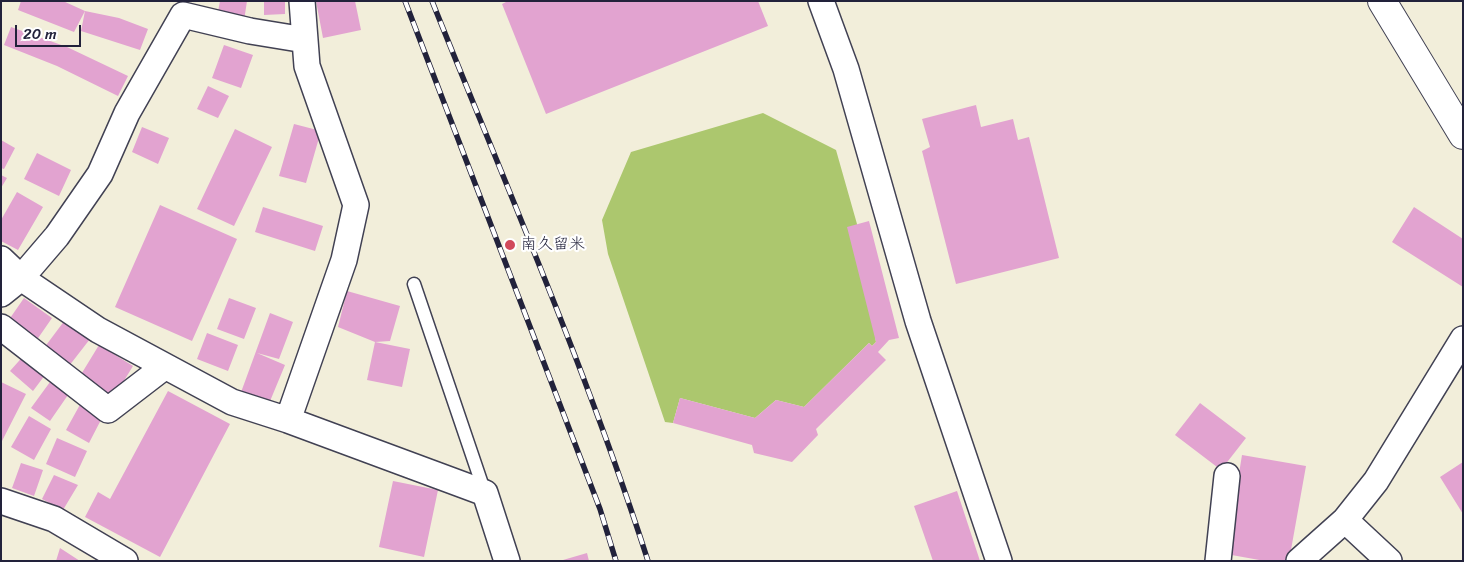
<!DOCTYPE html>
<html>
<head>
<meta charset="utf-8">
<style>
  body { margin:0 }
  #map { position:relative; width:1464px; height:562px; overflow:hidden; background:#f2eeda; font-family:Sriracha,sans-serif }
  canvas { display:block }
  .frame { position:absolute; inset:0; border:2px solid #22223b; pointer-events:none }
  .scale { position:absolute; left:15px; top:25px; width:66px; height:22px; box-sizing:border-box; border:2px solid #22223b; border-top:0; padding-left:6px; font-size:15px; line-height:18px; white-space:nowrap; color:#22223b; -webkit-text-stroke:4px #fff; paint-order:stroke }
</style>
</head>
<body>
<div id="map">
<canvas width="1464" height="562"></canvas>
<div class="frame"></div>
<div class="scale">20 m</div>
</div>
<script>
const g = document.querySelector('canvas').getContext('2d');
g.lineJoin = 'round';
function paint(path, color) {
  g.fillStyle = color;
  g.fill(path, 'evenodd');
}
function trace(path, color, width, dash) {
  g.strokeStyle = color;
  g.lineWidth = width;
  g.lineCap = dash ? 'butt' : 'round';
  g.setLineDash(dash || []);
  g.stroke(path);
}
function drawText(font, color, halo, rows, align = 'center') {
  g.font = font + ' Sriracha,"Klee One",sans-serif';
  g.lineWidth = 4.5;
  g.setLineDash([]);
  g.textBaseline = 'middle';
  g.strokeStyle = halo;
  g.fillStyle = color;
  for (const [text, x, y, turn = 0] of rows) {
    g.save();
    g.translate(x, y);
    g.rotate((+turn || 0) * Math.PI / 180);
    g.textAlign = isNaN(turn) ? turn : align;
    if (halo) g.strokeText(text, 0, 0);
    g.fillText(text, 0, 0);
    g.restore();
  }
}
paint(new Path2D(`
  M763,113L836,150L857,224L876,342L872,346L869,343L804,407L776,400L755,418L680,398L673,423L665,422L608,254L602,220L631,152Z`), '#acc76e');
paint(new Path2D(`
  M21,1H63L85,11L74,32L18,10Z
  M220,1H247L244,21L217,17Z
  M264,1H285V14L264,15Z
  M316,1H355L361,30L323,38Z
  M508,1H758L768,26L546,114L502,4Z
  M85,11L119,18L148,29L140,50L81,31Z
  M11,27L67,47L128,76L118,96L57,66L4,45Z
  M224,45L253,55L241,88L212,78Z
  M208,86L229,96L218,118L197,109Z
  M976,105L981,127L1013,119L1018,140L1029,137L1059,258L956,284L922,151L930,147L922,119Z
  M294,124L321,131L306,183L279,176Z
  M142,127L169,138L158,164L132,152Z
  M235,129L272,147L234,226L197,209Z
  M1,140L15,148L4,169L1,168Z
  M37,153L71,170L59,196L24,179Z
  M1,175L7,178L1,188Z
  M17,192L43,207L18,250L1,241V220Z
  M160,205L237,239L192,341L115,307Z
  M263,207L323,226L315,251L255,232Z
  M1414,207L1463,239V287L1392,242Z
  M869,221L899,338L889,340L878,352L886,360L816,429L818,435L792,462L754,453L752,445L673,423L680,398L755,418L776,400L804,407L869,343L872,346L876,342L847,227Z
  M347,291L400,306L390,341L375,342L410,349L402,387L367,380L375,342L338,327Z
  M24,298L52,318L34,344L6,324Z
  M229,298L256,308L244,339L217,329Z
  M270,313L293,322L279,359L257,353L285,365L268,406L240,395Z
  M65,320L90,339L69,366L44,348Z
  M207,333L238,345L228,371L197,359Z
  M99,345L133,366L111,402L77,381Z
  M26,353L48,371L33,391L10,371Z
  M1,382L26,394L1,443Z
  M50,382L68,395L50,421L31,408Z
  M168,391L230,424L160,557L85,517L98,492L110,499Z
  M82,401L104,414L89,443L66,430Z
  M1200,403L1246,438L1221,470L1175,435Z
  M29,416L51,429L34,460L11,447Z
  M57,438L87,451L75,477L46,464Z
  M1242,455L1306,466L1289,561H1265L1226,554Z
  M1463,462V514L1440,477Z
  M21,463L43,470L34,496L12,488Z
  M54,475L78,485L63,510L42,499Z
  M393,481L438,490L424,557L379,547Z
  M957,491L980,561H933L914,506Z
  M60,548L80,561H56Z
  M587,553L589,561H563V560Z`), '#e2a3d0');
const lane = new Path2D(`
  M414,284L485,493`);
const street = new Path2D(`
  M302,1L305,40
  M821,1L846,69L918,321L999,561
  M1,259L21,278L98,330L232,402L288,420L485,493L507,561
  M1,294L21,278L57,236L100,174L127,113L183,15L250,31L305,40L307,66L356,205L344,260L288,420
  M1,327L108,410L164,367
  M1,501L54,519L125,561
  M1345,520L1389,561
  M1218,561L1227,476
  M1299,561L1345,520L1376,481L1463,339`);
const secondary = new Path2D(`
  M1382,1L1463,135`);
trace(lane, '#414153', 15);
trace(street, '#414153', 28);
trace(secondary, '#414153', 30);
trace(lane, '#fff', 12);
trace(street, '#fff', 25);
trace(secondary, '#fff', 28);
const rail = new Path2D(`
  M405,1L600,509L616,561
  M432,1C506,186 587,371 648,561`);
trace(rail, '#22223b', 5.5);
trace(rail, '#fff', 4, [11]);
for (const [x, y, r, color] of [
  [510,245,6,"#d1495b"]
]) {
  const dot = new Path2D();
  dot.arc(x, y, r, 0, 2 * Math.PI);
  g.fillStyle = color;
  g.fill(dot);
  trace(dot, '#fff', 2);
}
drawText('16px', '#22223b', '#fff', [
  ["南久留米",521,245]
], 'left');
</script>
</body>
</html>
